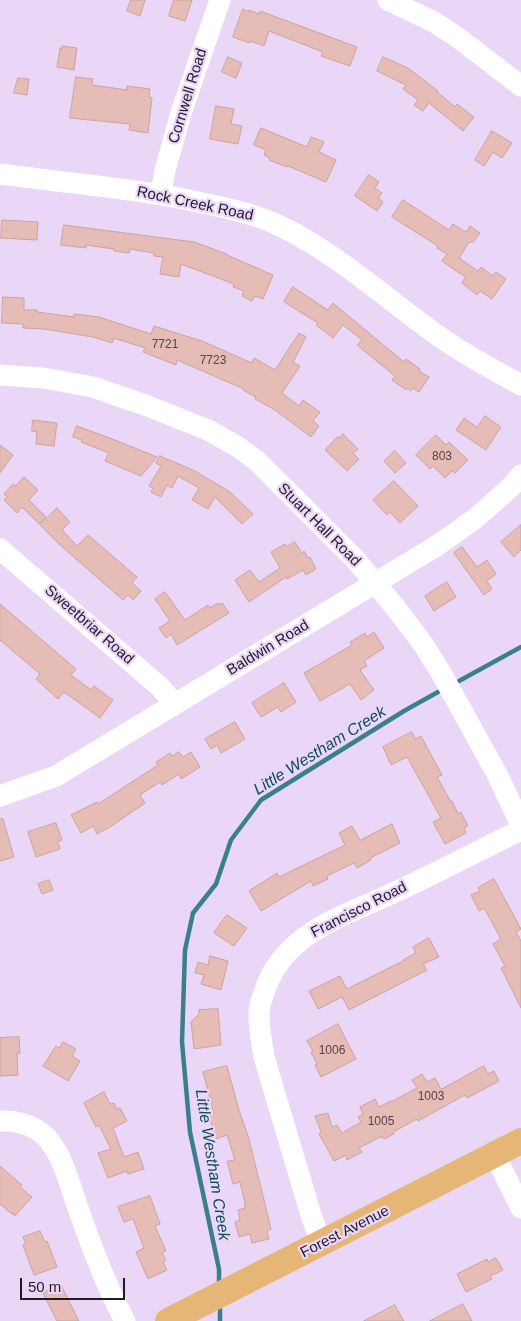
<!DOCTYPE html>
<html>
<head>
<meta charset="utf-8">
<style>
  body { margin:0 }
  #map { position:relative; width:521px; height:1321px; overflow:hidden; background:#ead7f8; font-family:Arial,sans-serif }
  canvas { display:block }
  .scale { position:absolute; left:20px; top:1278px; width:105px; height:22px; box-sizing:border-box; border:2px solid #221b27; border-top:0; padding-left:6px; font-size:15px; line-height:18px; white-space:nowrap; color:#221b27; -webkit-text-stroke:4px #ead7f8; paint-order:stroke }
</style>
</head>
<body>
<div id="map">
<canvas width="521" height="1321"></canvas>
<div class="scale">50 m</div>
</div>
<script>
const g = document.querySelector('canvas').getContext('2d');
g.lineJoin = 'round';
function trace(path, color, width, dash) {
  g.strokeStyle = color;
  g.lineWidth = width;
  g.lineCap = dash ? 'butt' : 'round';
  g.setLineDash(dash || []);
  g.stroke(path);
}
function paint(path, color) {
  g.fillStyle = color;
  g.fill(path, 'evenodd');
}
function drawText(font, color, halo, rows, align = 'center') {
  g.font = font + ' Arial,sans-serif';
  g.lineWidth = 4.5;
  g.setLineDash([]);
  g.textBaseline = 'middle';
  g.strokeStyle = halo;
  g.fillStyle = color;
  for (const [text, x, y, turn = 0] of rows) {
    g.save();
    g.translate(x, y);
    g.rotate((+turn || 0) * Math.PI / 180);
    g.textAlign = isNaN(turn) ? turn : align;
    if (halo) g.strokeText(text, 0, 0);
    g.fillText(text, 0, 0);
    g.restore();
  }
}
trace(new Path2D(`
  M459,681L521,647
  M219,1282V1269L190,1132L182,1042L185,950L193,913L216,884L231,840L261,800L404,711L438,692
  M220,1309V1321`), '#3a808c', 4.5);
const building = new Path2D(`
  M131,0H145L140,16L127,11Z
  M174,0H192L185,21L169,16Z
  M243,9L249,12V10L259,14L260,11L357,47L350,66L321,56L323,52L269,31L264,46L250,41L249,43L233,37Z
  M62,46L77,48L74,70L57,67L60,48L62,49Z
  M228,57L242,63L236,78L222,72Z
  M383,57L408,68L438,91L437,92L455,107L457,104L474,117L463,131L429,103L423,111L414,105L418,100L403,89L406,85L377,71Z
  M76,77L93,79L92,85L127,90V86L150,89L149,97L152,98L148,133L129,130L130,124L70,118Z
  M18,78L29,79L27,95L14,93Z
  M216,106L234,109L231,124L242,126L238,144L210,139Z
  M261,128L307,147L311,137L324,142L319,152L336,160L326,182L288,166L287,167L269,160L270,158L264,155L266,150L254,145Z
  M492,131L512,143L502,158L493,152L484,166L475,160Z
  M369,175L379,182L375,188L382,193L378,198L383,202L377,211L355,196Z
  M403,200L449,230L453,224L466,232L470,226L480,233L473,242H469L459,258L478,271L481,267L493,276L496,272L506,279L492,299L480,291L477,295L462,283L465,277L442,261L447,254L437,248L438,246L392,217Z
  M2,220L38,222L37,240L1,238Z
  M64,225L194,242L227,254V255L273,275L263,299L255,296L252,301L242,296L244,291L233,287L234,284L181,264L179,277L160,274L163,257L154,256V253L130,249L129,253L114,251V249L86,245V248L61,245Z
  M293,287L328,310L333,303L404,362L406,359L420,369L419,371L429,377L419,392L413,388L411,391L407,388L406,390L392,380L395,376L357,345L362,340L343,325L333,338L316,325L318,323L284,302Z
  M3,297L24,298V310H37V312L74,317V314L99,317L151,334L154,326L202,341L252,363L254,358L275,370L299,333L306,337L293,362L300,366L282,393L299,406L303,400L320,412L313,421L319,426L311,437L275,410L255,399L256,397L243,390L244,389L177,360L176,365L143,352L145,348L114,338L112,343L93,337L44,329L23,328V324L2,323Z
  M485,416L501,427L486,450L456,430L464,418L477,427Z
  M33,420L57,423L54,446L36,444L37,432L32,431Z
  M77,426L115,440L157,457L141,476L105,461L109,453L81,442L82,440L73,437Z
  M343,434L358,449L353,453L359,459L347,471L325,450L337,437L339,438Z
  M436,435L446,445L449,442L468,460L455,473L452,471L445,478L433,466L430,469L416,455Z
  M0,445L13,455L0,473Z
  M395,451L406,463L395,473L384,461Z
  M160,456L195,471L230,492L253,514L242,524L215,497L208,509L192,500L199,488L178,476L172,488L167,485L161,497L151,492L153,488L149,486L161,466L156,463Z
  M24,477L38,490L29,500L46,517L39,524L22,507L17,513L4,500L7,497L4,494L13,484L15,486Z
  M394,481L418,506L400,523L390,512L387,515L373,500Z
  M57,508L70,522L62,530L77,546L88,535L137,577L132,583L141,591L133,600L128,595L123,600L60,545L40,525Z
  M521,525V550L514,557L501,542Z
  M295,542L302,553L304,551L308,558L310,557L316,569L306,575L303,570L287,579L286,577L249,602L235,580L250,570L259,582L280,568L271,552L285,544L287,546Z
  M462,547L477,567L487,560L496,574L487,581L492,589L484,595L454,553Z
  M447,582L456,597L434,611L425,596Z
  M165,592L185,620L208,605L210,608L218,603L219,605L222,603L229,613L177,645L171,634L166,638L159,628L170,621L155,599Z
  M0,604L76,669L71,675L91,690L94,686L113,700L100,718L64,692L58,699L36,679L40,674L0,640Z
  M374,632L384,648L364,661L367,666L360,670L374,690L361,700L350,684L320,701L304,673L352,645L350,642L365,633L367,637Z
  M284,683L296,702L281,712L278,707L261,717L252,703Z
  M235,722L245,739L221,753L217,745L211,749L205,739Z
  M412,732L415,739L421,736L442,775L437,777L451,802L452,801L458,814L461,812L468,826L464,828L466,833L445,844L433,822L441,818L407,757L391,765L383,747Z
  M179,752L183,757L191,752L200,767L181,779L179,774L162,785L160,782L140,795L145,803L110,827L97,834L93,826L81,833L71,815L97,802L98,804L158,765L156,762L170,753L172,756Z
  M0,819H3L14,857L0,861Z
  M56,823L62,840L58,842L60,849L36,857L28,832Z
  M392,824L400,843L370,858L371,860L357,868L354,863L327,876L328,879L313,886L311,881L261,911L249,891L277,873L279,877L345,845L339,833L352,826L360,840Z
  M494,879L521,929L516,932L521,941V1008L501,968L505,966L493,944L501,939L484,908L479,911L471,895L480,891L478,888Z
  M49,880L53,890L42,894L38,884Z
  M227,915L247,928L234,946L214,933Z
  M429,938L439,957L423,964L427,970L349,1010L342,997L318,1009L309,991L340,976L347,989L403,961V960L416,953L413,947Z
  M210,956L228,961L221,990L201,984L204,975L195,973L198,962L208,965Z
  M218,1009L221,1045L194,1049L191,1022L199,1014V1010Z
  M338,1024L356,1059L321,1077L315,1065L317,1064L311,1052L313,1051L307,1041Z
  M19,1037L20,1053H17L18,1075L0,1076V1038Z
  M63,1042L76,1049L72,1056L80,1061L68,1081L43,1066L56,1046L59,1048Z
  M227,1066L238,1107L249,1139L271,1229L267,1231L269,1239L252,1243L250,1234L239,1237L235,1222L240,1220L238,1210L245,1208V1203L240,1182L233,1184L227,1161L235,1160L227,1135L216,1139L209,1116L214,1114L203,1072Z
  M484,1066L488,1074L494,1071L499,1081L467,1098L465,1095L418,1121L417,1119L393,1132L394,1134L384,1139L383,1137H380L359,1148L362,1152L347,1160L346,1155L334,1161L319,1134L321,1132L315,1116L328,1113L332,1127L337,1125L342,1133L361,1122L358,1117L363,1114L360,1107L375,1099L379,1107L391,1101V1102L417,1088L412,1080L422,1074L427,1082L435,1078L441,1089Z
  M104,1092L110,1104L114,1103L117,1109L120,1108L127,1121L113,1128L124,1157L138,1152L144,1169L128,1174L127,1171L108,1178L98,1153L111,1149L99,1125L96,1127L84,1103Z
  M0,1166L22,1185L20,1187L32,1197L15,1216L14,1213L13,1215L0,1204Z
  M150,1196L160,1224L155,1226L166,1251L162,1253L166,1260L163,1262L167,1270L148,1279L136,1252L144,1248L133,1219L124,1222L118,1207Z
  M40,1231L45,1242L47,1241L57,1267L34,1275L23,1245L26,1244L23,1237Z
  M496,1258L503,1270L490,1276L492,1279L466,1292L457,1274L487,1259L488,1262Z
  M61,1285L79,1321H57L43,1293Z
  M463,1304L472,1321H430Z
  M395,1305L404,1321H364Z`);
paint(building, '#e6bcb6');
trace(building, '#cba29d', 1);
trace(new Path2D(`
  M388,0L434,22L457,37L521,86
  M0,174C66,183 133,188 198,202C226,208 253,213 278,225C337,253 384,297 437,335C463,354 492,369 521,385
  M161,194L165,170L182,110L220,0
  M0,375L43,378L93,387L145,405L208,430L238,447L257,461L355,559L395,607L423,644L440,671L497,774L521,825
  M0,549L160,687L168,696L173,706
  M0,796L56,776L438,545L476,518L513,485L521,475
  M0,1121C19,1120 40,1127 51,1143C65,1162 71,1189 79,1211C92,1248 106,1286 125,1321
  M495,1155L521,1208
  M321,1243L311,1215L264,1057C262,1043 259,1029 259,1015C259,1007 261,1000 264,993C282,934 341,917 391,894C435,874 478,851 521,830`), '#fff', 21);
trace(new Path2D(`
  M168,1321L521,1141`), '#e5b675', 26);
drawText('12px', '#53434b', null, [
  ["7721",165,345],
  ["7723",213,361],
  ["803",442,457],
  ["1006",332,1051],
  ["1003",431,1097],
  ["1005",381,1122]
]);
drawText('15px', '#221b27', '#ead7f8', [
  ["Cornwell Road",188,96,-73],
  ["Rock Creek Road",195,204,12],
  ["Stuart Hall Road",319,525,45],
  ["Sweetbriar Road",89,625,41],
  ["Baldwin Road",268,648,-31],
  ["Francisco Road",359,910,-27],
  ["Forest Avenue",345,1232,-27]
]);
drawText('italic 16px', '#0c4b52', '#ead7f8', [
  ["Little Westham Creek",320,751,-32],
  ["Little Westham Creek",212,1165,81]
]);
</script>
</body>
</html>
